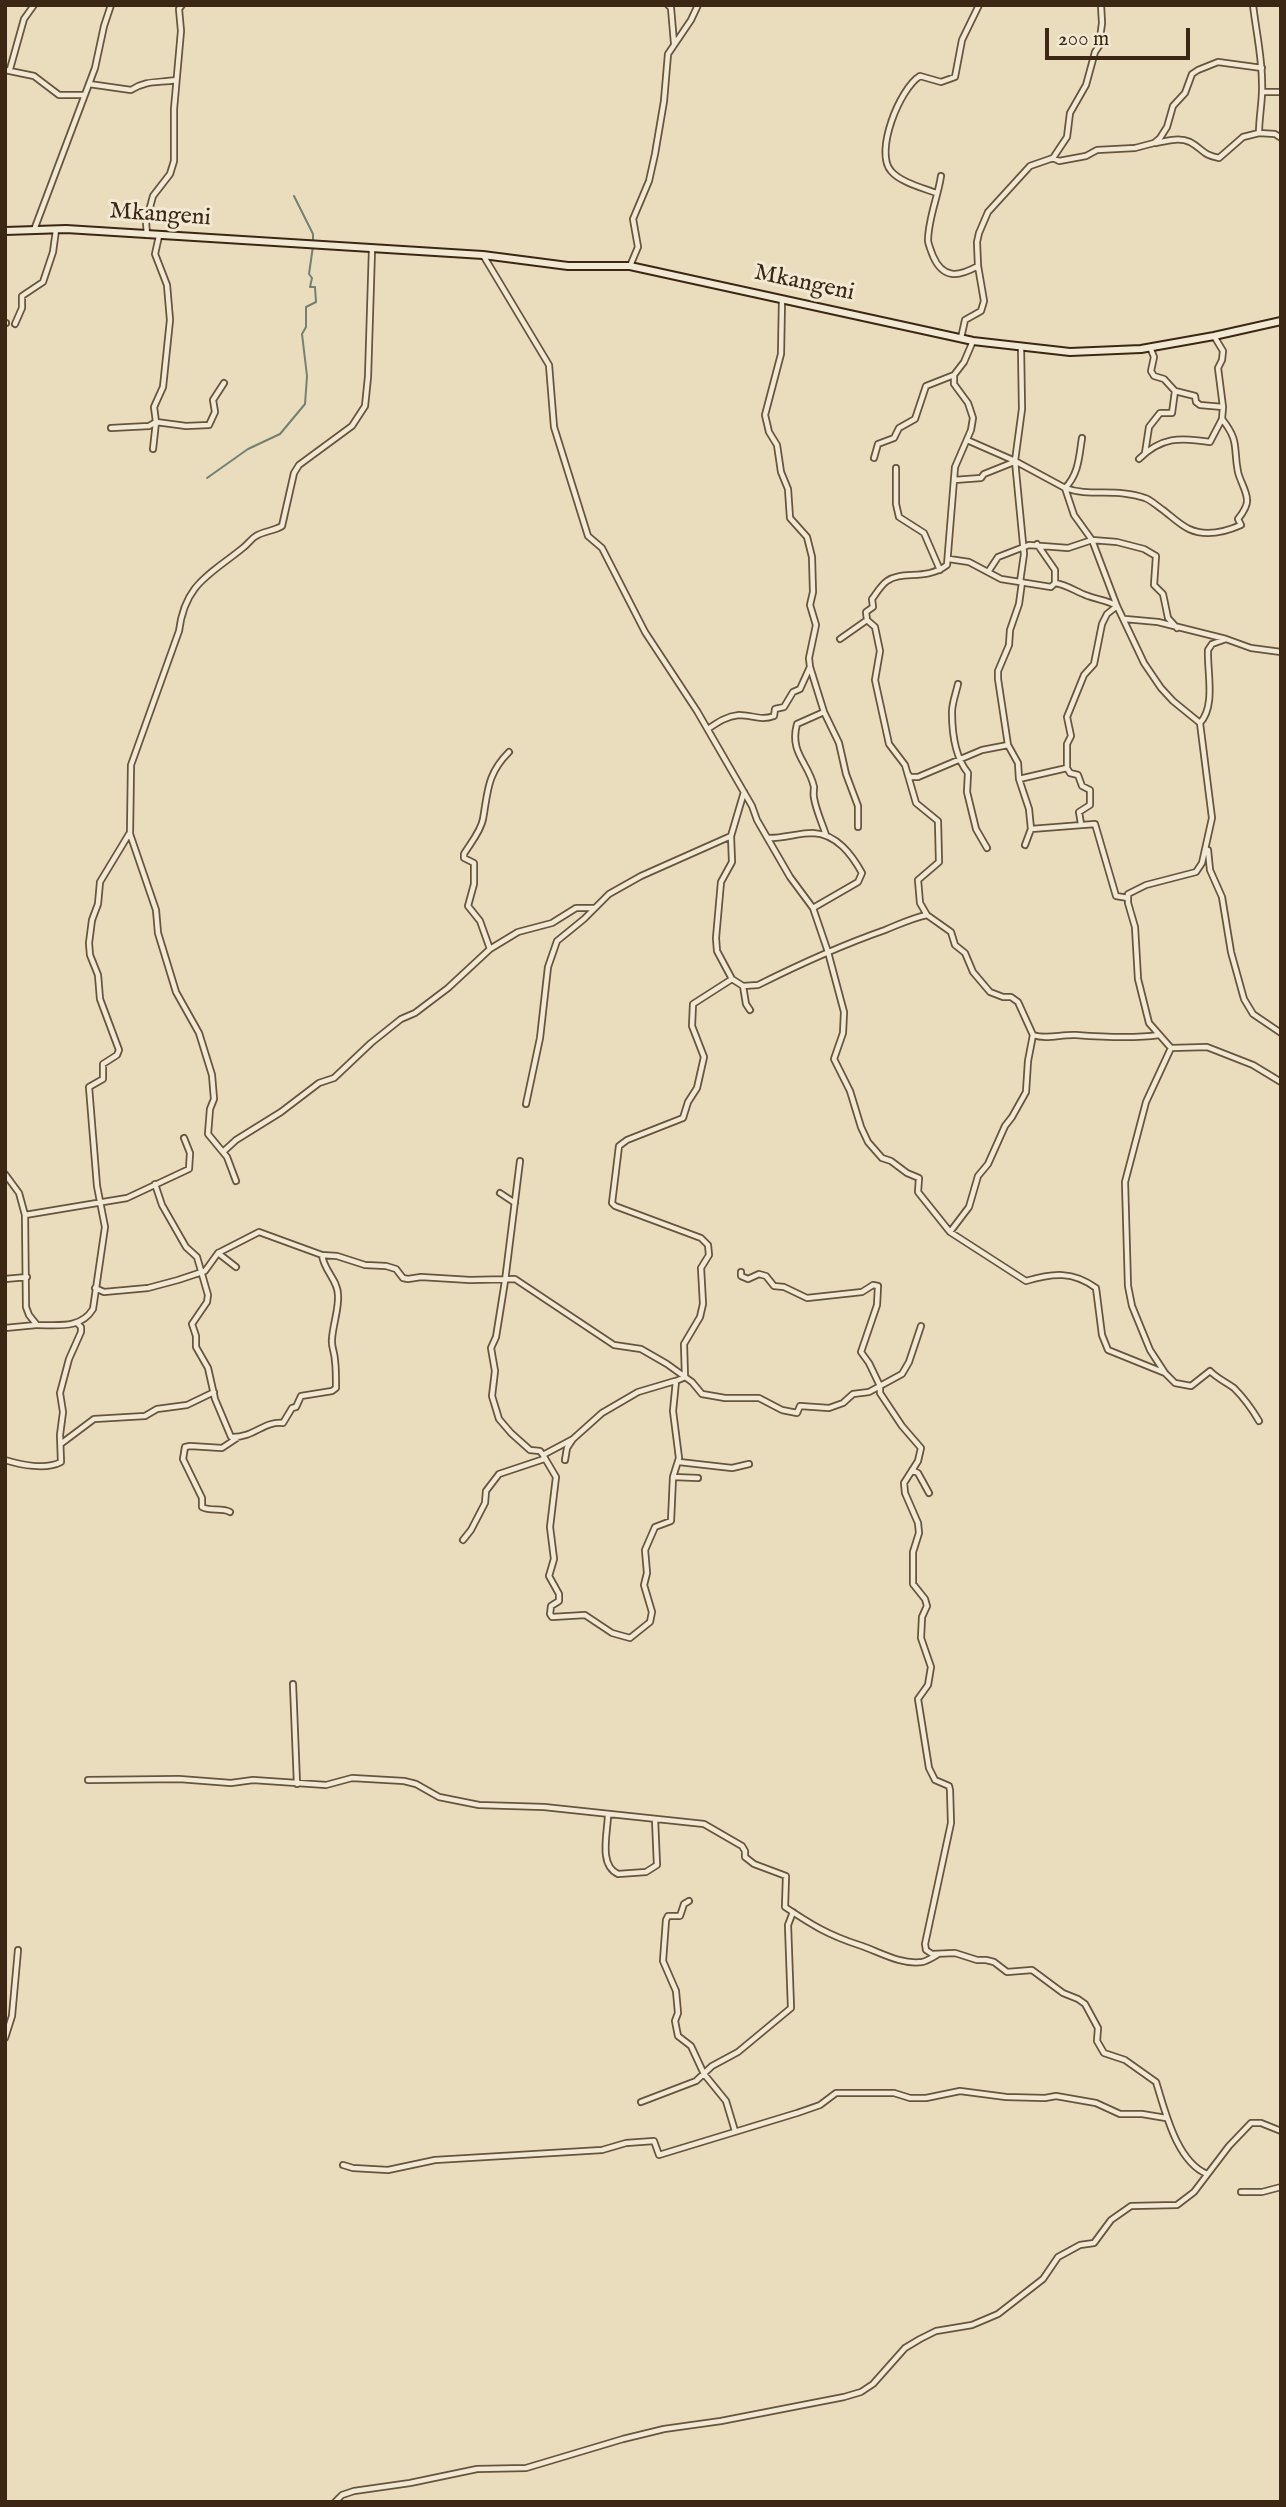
<!DOCTYPE html>
<html>
<head>
<meta charset="utf-8">
<style>
  body { margin:0 }
  #map { position:relative; width:1286px; height:2507px; overflow:hidden; background:#eaddbd; font-family:"IM FELL English",serif }
  canvas { display:block }
  .frame { position:absolute; inset:0; border:7px solid #3b2713; pointer-events:none }
  .scale { position:absolute; left:1045px; top:28px; width:145px; height:32px; box-sizing:border-box; border:4px solid #3b2713; border-top:0; padding-left:9px; font-size:21px; line-height:24px; white-space:nowrap; color:#3b2713; -webkit-text-stroke:5px #f1e9d4; paint-order:stroke }
</style>
</head>
<body>
<div id="map">
<canvas width="1286" height="2507"></canvas>
<div class="frame"></div>
<div class="scale">200 m</div>
</div>
<script>
const g = document.querySelector('canvas').getContext('2d');
g.lineJoin = 'round';
function trace(path, color, width, dash) {
  g.strokeStyle = color;
  g.lineWidth = width;
  g.lineCap = dash ? 'butt' : 'round';
  g.setLineDash(dash || []);
  g.stroke(path);
}
function drawText(font, color, halo, rows, align = 'center') {
  g.font = font + ' "IM FELL English",serif';
  g.lineWidth = 6;
  g.setLineDash([]);
  g.textBaseline = 'middle';
  g.strokeStyle = halo;
  g.fillStyle = color;
  for (const [text, x, y, turn = 0] of rows) {
    g.save();
    g.translate(x, y);
    g.rotate((+turn || 0) * Math.PI / 180);
    g.textAlign = isNaN(turn) ? turn : align;
    if (halo) g.strokeText(text, 0, 0);
    g.fillText(text, 0, 0);
    g.restore();
  }
}
trace(new Path2D(`
  M294,196L313,234V241
  M207,478L248,449L280,434L305,404L307,376L302,334L306,327V307L316,302L315,287H310L312,278L309,274L313,246`), '#738074', 2);
const street = new Path2D(`
  M668,5L671,8L674,43
  M1253,5C1256,31 1262,56 1262,83C1263,99 1259,116 1259,133L1275,134L1281,138
  M10,69L24,19L34,5
  M5,70L34,76L59,95H84
  M89,84L131,90C146,80 159,83 176,80
  M1262,92H1281
  M1156,143C1166,141 1179,137 1190,142C1203,149 1202,155 1219,158L1243,137L1259,133
  M1053,158L1059,161L1086,156L1097,150L1135,148L1154,143L1160,138L1167,127L1173,106L1185,93L1192,74L1198,70L1218,62L1262,68
  M941,176C938,197 928,219 928,241C929,246 931,251 933,256C943,279 958,277 978,266
  M936,193C923,188 900,182 891,171C874,152 900,88 920,76L941,82L955,77L962,40L979,5
  M34,230L95,68L104,26L111,5
  M147,235L146,222L153,196L170,174L174,161V109L181,31L179,9L182,5
  M483,255L549,365L554,427L588,536L602,548L645,632L697,711L752,806L757,820L790,877L813,908L828,952L844,1012L843,1033L834,1059L850,1091L861,1127L868,1142L882,1158L891,1161L907,1173L919,1178L918,1192L950,1232L1026,1281C1053,1273 1073,1271 1096,1288L1102,1335L1108,1350L1165,1373
  M630,266L638,247L633,219L649,181L655,154L664,101L668,54L691,20L698,5
  M5,323H6
  M15,324L22,308V296L43,282L53,252L56,230
  M961,338L965,320L981,311L984,301L978,266L977,242L979,233L988,212L1030,166L1053,158L1067,137L1070,113L1086,85L1095,52L1099,46L1102,23L1101,5
  M1150,347L1154,357L1151,371L1154,376L1164,379L1175,391L1195,396L1196,402L1200,405L1223,407
  M111,428L149,426L156,422L186,426L209,425L215,412L213,400L224,383
  M1082,438C1079,456 1079,474 1065,488C1089,497 1118,488 1145,498C1151,500 1157,506 1163,510C1171,516 1180,525 1189,529C1206,537 1225,532 1241,525L1238,519C1242,514 1248,506 1247,499C1246,489 1240,481 1238,472C1233,447 1240,442 1222,419L1223,407L1218,368L1222,360L1223,351L1214,336
  M967,440L1015,461L1065,488L1074,515L1092,540L1117,606L1144,663L1161,688L1173,701L1200,723L1212,818L1202,863L1196,872L1146,885L1128,894V903L1135,927L1138,979L1149,1023L1171,1048L1207,1047L1253,1065L1281,1082
  M153,449L156,422L154,407L163,387L170,320L167,285L155,254L159,236
  M1145,453L1149,427L1160,413H1172L1175,391
  M874,458L878,444L894,438L899,428L915,419L926,386L954,375
  M1139,459C1161,437 1180,437 1210,442L1222,419
  M896,468V504L899,517L924,533L940,570
  M954,480L981,478L984,474L1014,462
  M1037,544L1055,570V583C1068,585 1076,592 1088,596C1099,600 1107,600 1117,606L1107,614L1102,624L1094,664L1084,675L1067,717L1071,736L1067,744V768
  M949,559L969,562L1001,579L1051,587L1055,583
  M988,572L998,557L1029,545L1068,548L1092,540L1117,542L1144,549L1156,556L1154,585L1163,594L1168,618L1177,628
  M1020,582L1024,554L1015,461L1022,409L1021,347
  M1022,582L1019,604L1010,630L1009,645L998,671V679L1008,745L1018,763L1019,779L1029,809L1031,829L1025,845
  M1125,619L1158,622L1226,639L1251,648L1281,652
  M867,620L875,627L880,651L875,680L889,744L905,765L916,803L938,821L939,862L918,880L920,903L927,915L951,932L955,945L965,953L973,972L990,992L1003,997H1011L1018,1002L1033,1035C1047,1040 1061,1034 1076,1035C1102,1037 1132,1039 1159,1035
  M840,639L867,620L866,612L873,607L872,599C876,594 881,585 887,581C902,570 926,581 947,565L955,467L971,430L973,418L968,403L954,384V375L964,362L973,341
  M810,667L824,712L839,743L846,774L858,806V827
  M958,684C956,693 952,703 952,712C952,733 955,757 968,773L967,792L976,829L987,848
  M824,712L797,724C789,753 809,763 814,787C814,790 813,794 814,798C816,810 822,823 826,835
  M1200,723C1216,706 1207,672 1208,650L1212,644L1226,639
  M708,729C718,722 727,716 739,715C752,715 761,721 774,716L775,709L784,707L793,692L800,689L810,667L809,658L816,625L810,605L813,592L812,557L807,537L790,518L788,489L781,472L777,445L769,432L765,415L781,354L782,299
  M908,774L910,777H918L982,750L1008,745
  M1019,779L1067,768L1070,773L1078,775L1082,786L1090,790V805L1079,812L1081,824
  M1031,829L1095,824L1116,896L1128,898
  M769,838C784,838 799,833 813,833C837,834 852,855 862,873L858,882L813,908
  M1208,850L1210,870L1222,897L1231,952L1244,999L1253,1014L1281,1033
  M490,949L480,921L468,906L474,884V863L464,858V854C470,844 481,831 483,819C488,791 487,774 509,752
  M732,979L743,986L758,985C800,964 842,945 885,930C900,924 912,918 927,915
  M743,986L746,1004L750,1010
  M1171,1048L1146,1102L1125,1182L1128,1286L1132,1306L1150,1350L1165,1373L1175,1383L1191,1386L1210,1371C1218,1379 1226,1382 1234,1388C1244,1398 1252,1409 1259,1421
  M526,1104L540,1038L548,967L557,941L584,919L609,894L641,876L731,836
  M224,1151L236,1140L281,1112L319,1083L334,1078L371,1043L401,1019L415,1013L448,988L490,949L518,932L552,923L576,908H594
  M520,1161L505,1281L496,1337L491,1348L495,1371L492,1396L499,1419L511,1433L530,1450L540,1451L543,1455
  M5,1174L19,1193L25,1215L26,1307L29,1315L37,1325C58,1325 81,1329 93,1309L105,1227L97,1186L89,1087L103,1079V1064L117,1055L119,1050L100,999L98,975L90,955L89,943L92,920L98,904L100,882L129,834
  M236,1181L227,1157L208,1134L210,1109L214,1099L212,1075L199,1033L176,992L158,933L156,910L130,834L131,765L179,631C185,583 210,575 244,547C248,544 252,538 256,536C264,531 274,531 282,526L294,473L299,465L352,426L365,406L368,377L372,249
  M155,1184L162,1205L186,1247L197,1257L208,1295L207,1302L192,1324L196,1336V1347L208,1368L215,1399L231,1437C254,1438 263,1421 283,1423L292,1408L296,1407L301,1396L332,1391L336,1388C336,1380 336,1367 335,1361C335,1353 331,1347 332,1339C333,1324 339,1309 338,1295C338,1280 324,1271 322,1255
  M500,1193L515,1203
  M25,1215L127,1198L189,1169L190,1153L184,1138
  M950,1232L969,1207L978,1176L988,1164L1005,1126L1012,1117L1026,1092L1028,1061L1033,1035
  M218,1253L259,1232L322,1255L337,1256L365,1265L386,1266L396,1269L403,1278L408,1279L421,1277L470,1280L515,1279L614,1345L641,1349L667,1364L692,1382L702,1394L725,1398H759L782,1410L797,1413L800,1406L829,1408L843,1403L853,1394L869,1392L880,1386L869,1363L861,1352L877,1305L878,1286L873,1285L862,1292L807,1298L784,1287L774,1286L766,1276L759,1274L748,1279L741,1276V1272
  M5,1279L27,1277
  M95,1288L104,1292L148,1288L178,1280L205,1271L218,1253L236,1267
  M921,1326L909,1362L902,1374L880,1386V1393L902,1426L921,1448L918,1461L904,1483L905,1493L918,1523L919,1533L913,1552V1584L925,1599L927,1606L922,1617L921,1638L931,1667L928,1685L918,1699L929,1768L935,1780L949,1786L950,1790L951,1823L925,1944L926,1950L932,1954L955,1953L977,1960H986L994,1962L1007,1972L1032,1970L1063,1993L1078,1999L1085,2004L1098,2028L1097,2041L1104,2053L1125,2060L1156,2082C1165,2110 1176,2161 1207,2174
  M5,1328L36,1325
  M573,1439L543,1455L556,1477L550,1527L554,1559L549,1576L559,1594V1601L551,1606L550,1614L552,1617L585,1615L612,1633L630,1638L650,1622L652,1612L644,1585L647,1573L645,1550L655,1527L671,1521L673,1477L679,1458L673,1411L676,1381L685,1377L684,1344L700,1317L703,1304L701,1268L709,1255L708,1245L701,1238L615,1206L612,1203L619,1146L627,1140L683,1118L688,1102L697,1088L704,1057L692,1026L693,1004L732,979L717,951L716,938L721,882L732,862L731,836L744,792
  M62,1443L94,1419L145,1416L157,1409L187,1405L214,1392
  M5,1460C21,1465 46,1470 61,1462L60,1435L63,1412L60,1393L69,1359L81,1332V1327L78,1324
  M565,1460L567,1448L573,1439L602,1413L638,1392L675,1381
  M679,1462L732,1468L749,1464
  M912,1470L918,1473L929,1493
  M673,1477L698,1478
  M230,1512C221,1507 211,1512 202,1507V1498L183,1459L185,1447L190,1446L222,1448L237,1438
  M463,1540L471,1530L485,1503L486,1491L499,1474L544,1459
  M293,1684L297,1784
  M88,1780L179,1779L231,1783L253,1780L326,1785L352,1778L404,1781L416,1784L439,1797L479,1805L544,1807L704,1824L742,1846L745,1851V1857L754,1864L786,1876L785,1907C812,1925 828,1935 859,1945C878,1951 900,1965 922,1962C927,1961 933,1957 937,1955
  M608,1814C608,1832 598,1865 618,1874L646,1872L657,1865L655,1819
  M689,1901L684,1904L680,1916H668L666,1920L663,1961L676,1991L678,2013L675,2021L678,2036L691,2046L704,2074L726,2101L735,2131
  M5,2038L12,2016L18,1950
  M641,2102L696,2081L712,2066L738,2052L791,2008L788,1925L793,1912
  M343,2165L353,2168L388,2170L435,2160L602,2150L626,2143L654,2141L659,2155L797,2113L820,2105L836,2093H894L910,2098H926L960,2091L1006,2097L1045,2098L1056,2096L1096,2103L1120,2114H1142L1166,2118
  M1241,2192H1262L1281,2187
  M335,2502L342,2495L354,2491L410,2483L477,2469L526,2468L623,2439L664,2429L721,2421L844,2397L861,2392L873,2384L905,2348L920,2339L936,2331L972,2325L998,2314L1043,2279L1058,2257L1080,2245L1094,2243L1111,2220L1131,2206L1177,2205L1194,2192L1229,2146L1251,2123H1261L1281,2131`);
const secondary = new Path2D(`
  M5,231L66,229L483,255L568,266H630L973,341L1070,352L1141,349L1214,336L1281,321`);
trace(street, '#67543e', 8);
trace(secondary, '#3b2713', 10);
trace(street, '#f1e9d4', 4.5);
trace(secondary, '#f1e9d4', 6);
drawText('24px', '#3b2713', '#f1e9d4', [
  ["Mkangeni",160,216,4],
  ["Mkangeni",804,284,12]
]);
</script>
</body>
</html>
